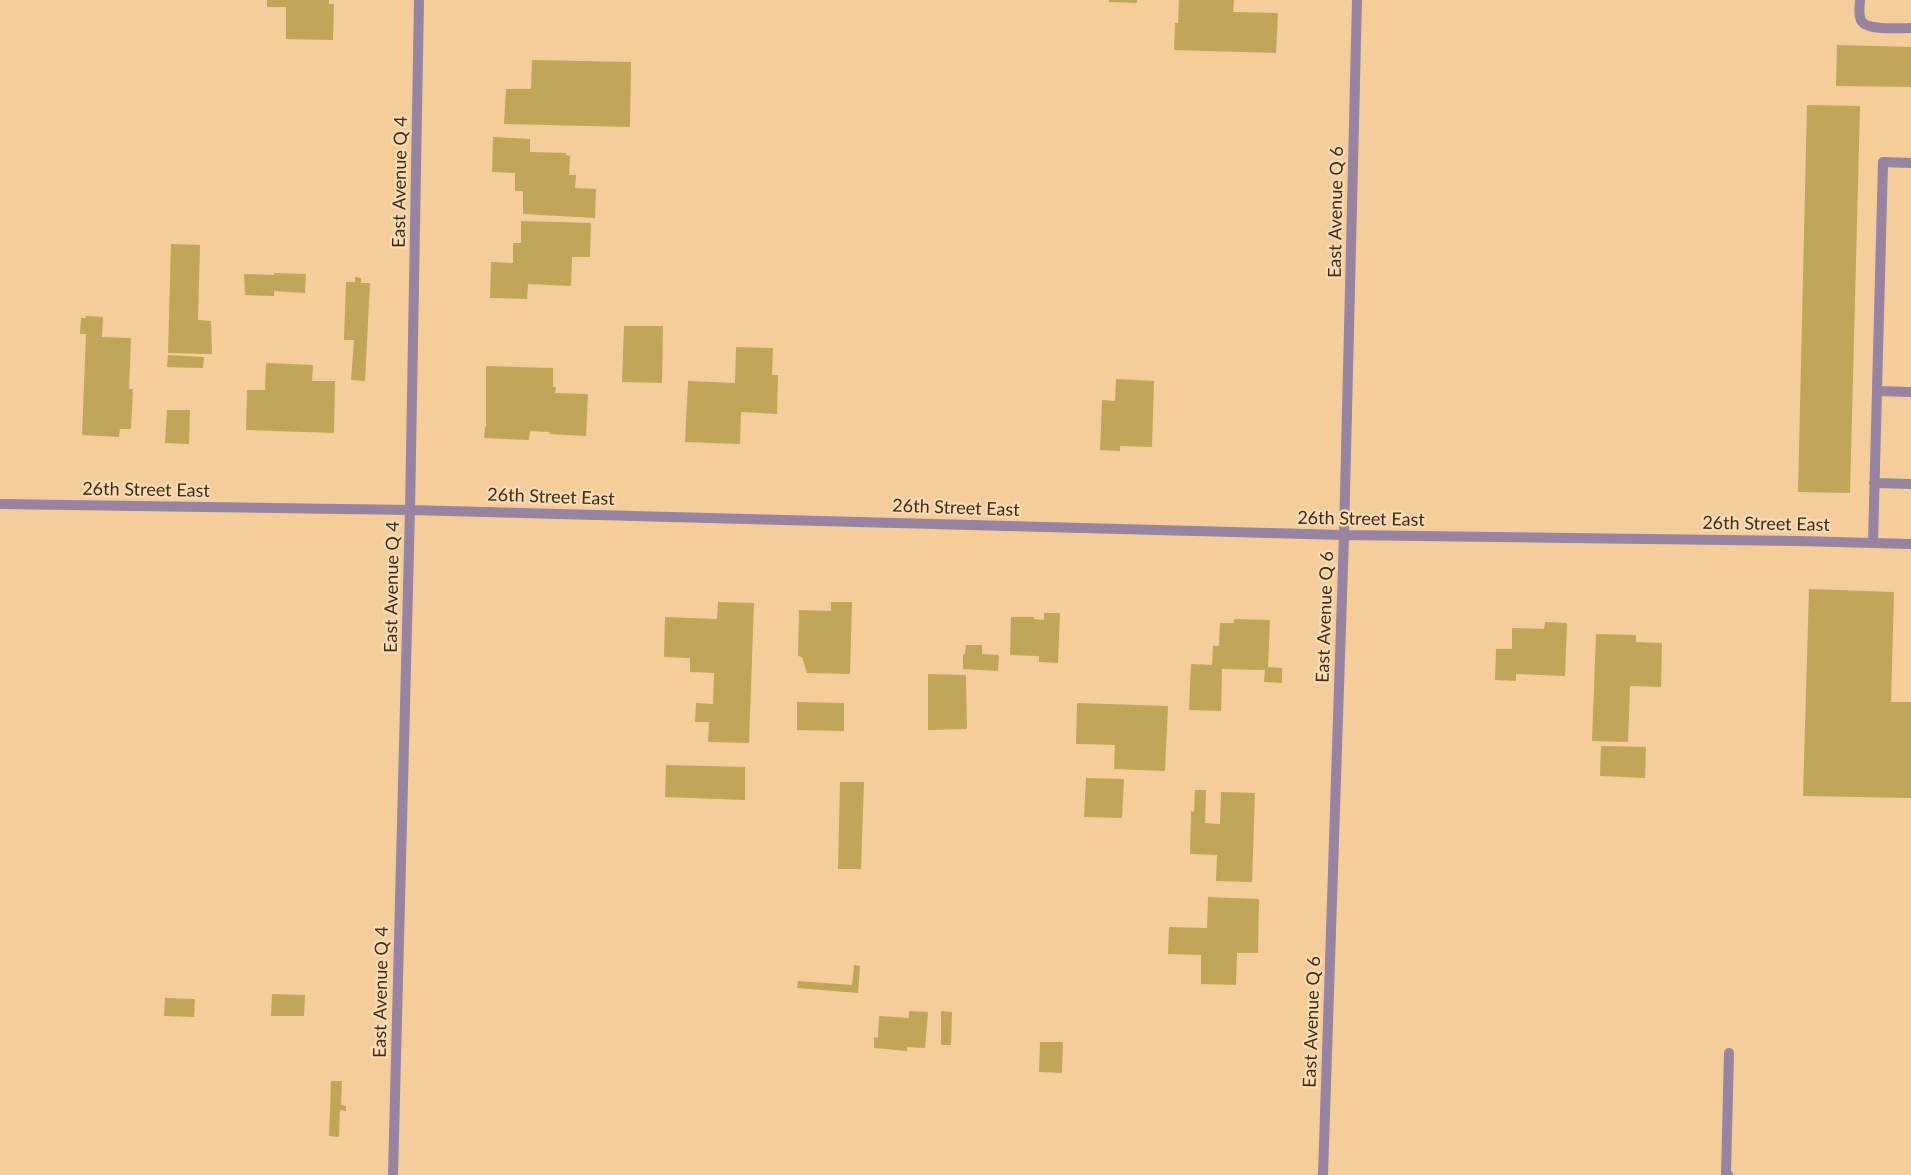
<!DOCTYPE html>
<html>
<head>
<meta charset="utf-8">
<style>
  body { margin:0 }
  canvas { display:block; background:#f4cd9b }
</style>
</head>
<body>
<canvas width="1911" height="1175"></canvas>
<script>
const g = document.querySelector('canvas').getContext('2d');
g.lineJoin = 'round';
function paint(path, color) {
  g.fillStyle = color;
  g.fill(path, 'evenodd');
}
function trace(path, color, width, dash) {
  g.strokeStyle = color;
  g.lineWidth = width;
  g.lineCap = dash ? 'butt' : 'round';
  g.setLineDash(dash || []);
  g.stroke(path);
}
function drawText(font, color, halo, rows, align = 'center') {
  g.font = font + ' Lato,sans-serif';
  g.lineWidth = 4.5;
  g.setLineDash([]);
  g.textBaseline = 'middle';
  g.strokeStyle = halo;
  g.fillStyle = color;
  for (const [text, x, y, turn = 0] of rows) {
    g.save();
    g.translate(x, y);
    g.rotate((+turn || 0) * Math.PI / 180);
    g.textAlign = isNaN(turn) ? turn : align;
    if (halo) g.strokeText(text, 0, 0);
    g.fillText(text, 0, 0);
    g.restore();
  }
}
paint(new Path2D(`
  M267,0H329V4H334L333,40L286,39V7H267Z
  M1109,0H1137V3L1109,2Z
  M1179,0H1234L1233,12L1278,13L1276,53L1174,50L1175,23H1178Z
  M1837,45L1911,47V87L1836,86Z
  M532,60L631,62L630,127L504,124L506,89H531Z
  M1807,105L1860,106L1850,493L1798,492Z
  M493,137L530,139V152L566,153V155L570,156L569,175H576L575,188L596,189L595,218L523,214V191H515V173L492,172Z
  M521,221L591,223L590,257H572L571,286L528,284L527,299L490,298L491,262L513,263V243H521Z
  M171,244L200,245L198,320L211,321L212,354L168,353Z
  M274,273L306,274L305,293L274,291V296L245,295L244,274L274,275Z
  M355,277L361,278V283H370L365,381L351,380L354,340H344L346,282H355Z
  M86,316L103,317L102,337L131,338L129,389H133L131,429H120L119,437L82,435L86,334H80L81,318H86Z
  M624,326H663L662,383L622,382Z
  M736,347L773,348L772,375H778L777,414L741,412L740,444L685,442L688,381L735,383Z
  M168,355L204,357L203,368L167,367Z
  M266,363L313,365L312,381H335L334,433L246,430L247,390H265Z
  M486,366L553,368V387H556L555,393L588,394L586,436L549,434L550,432L530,431L529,440L484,438L485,427H486Z
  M1116,379L1154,381L1152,447L1120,446V451L1100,450L1102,400L1115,401Z
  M167,410H190L189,444L165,443Z
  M1809,589L1894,592L1891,702H1911V798L1803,796Z
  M718,602L754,603L749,743L708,742L709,722H695L696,703L713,704L714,673L690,672V658L664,657L665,617L717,619Z
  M831,602H852L850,674L807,673L802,657L798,656L799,610L831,611Z
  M1044,613H1060L1058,663L1039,662V656L1010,655L1011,617H1034V619L1044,620Z
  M1234,619L1270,620L1268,667L1282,668V683L1264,682L1265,670L1222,669L1221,711L1189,710L1191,664L1212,665L1213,646H1219L1220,623H1234Z
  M1545,622L1567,623L1565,676L1516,674V681L1495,680L1496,649H1512V628L1544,629Z
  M1596,634L1636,635V642L1662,643L1661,687L1630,686L1628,742L1592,741Z
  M966,645H982V654L999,655L998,671L963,669V654H965Z
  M928,674L966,675L967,729L928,730Z
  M797,702L844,703V731L797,730Z
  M1077,703L1168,706L1165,771L1114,769L1115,745L1076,744Z
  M1601,746L1646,747L1645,778L1600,776Z
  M666,765L745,767V800L665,797Z
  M1086,778L1124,779L1122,818L1084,817Z
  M840,782H864L861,869H838Z
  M1195,790H1206L1205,823L1220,824L1221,792L1255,793L1252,882L1216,881L1217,855L1190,854L1191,811L1194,812Z
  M1208,897L1259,899L1258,953H1237L1236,985L1201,984V955L1168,954L1169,927L1207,928Z
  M854,965L860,966L858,993L797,988L798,981L852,985Z
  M272,994L305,995L304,1016H271Z
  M165,998L195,999L194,1017L164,1016Z
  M909,1011L928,1012L925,1048L907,1047V1051L874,1048V1037L878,1038L879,1016L909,1018Z
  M941,1011L952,1012L951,1045H941Z
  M1040,1042H1063L1062,1073L1039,1072Z
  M331,1081H342L341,1105L346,1106V1111L340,1110L339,1137L329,1136Z`), '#bfa658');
trace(new Path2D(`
  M1860,0C1860,6 1858,15 1861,20C1865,31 1900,28 1911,28
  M1877,391L1911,392
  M1874,483L1911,484
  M1873,543L1883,162L1911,163
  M1728,1175L1726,1173L1729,1053`), '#9684a1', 10);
trace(new Path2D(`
  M0,504L410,510L1344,535L1798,541L1911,544
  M393,1175L410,510L419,0
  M1323,1175L1344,535L1357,0`), '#9684a1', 10);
drawText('18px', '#3c2d19', '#fcdbb4', [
  ["East Avenue Q 4",400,182,-89],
  ["East Avenue Q 6",1336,212,-89],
  ["26th Street East",146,490,1],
  ["26th Street East",551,497,2],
  ["26th Street East",956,508,2],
  ["26th Street East",1361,519,1],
  ["26th Street East",1766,524,1],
  ["East Avenue Q 4",392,587,-89],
  ["East Avenue Q 6",1325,617,-88],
  ["East Avenue Q 4",381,992,-89],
  ["East Avenue Q 6",1312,1022,-88]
]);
</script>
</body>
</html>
